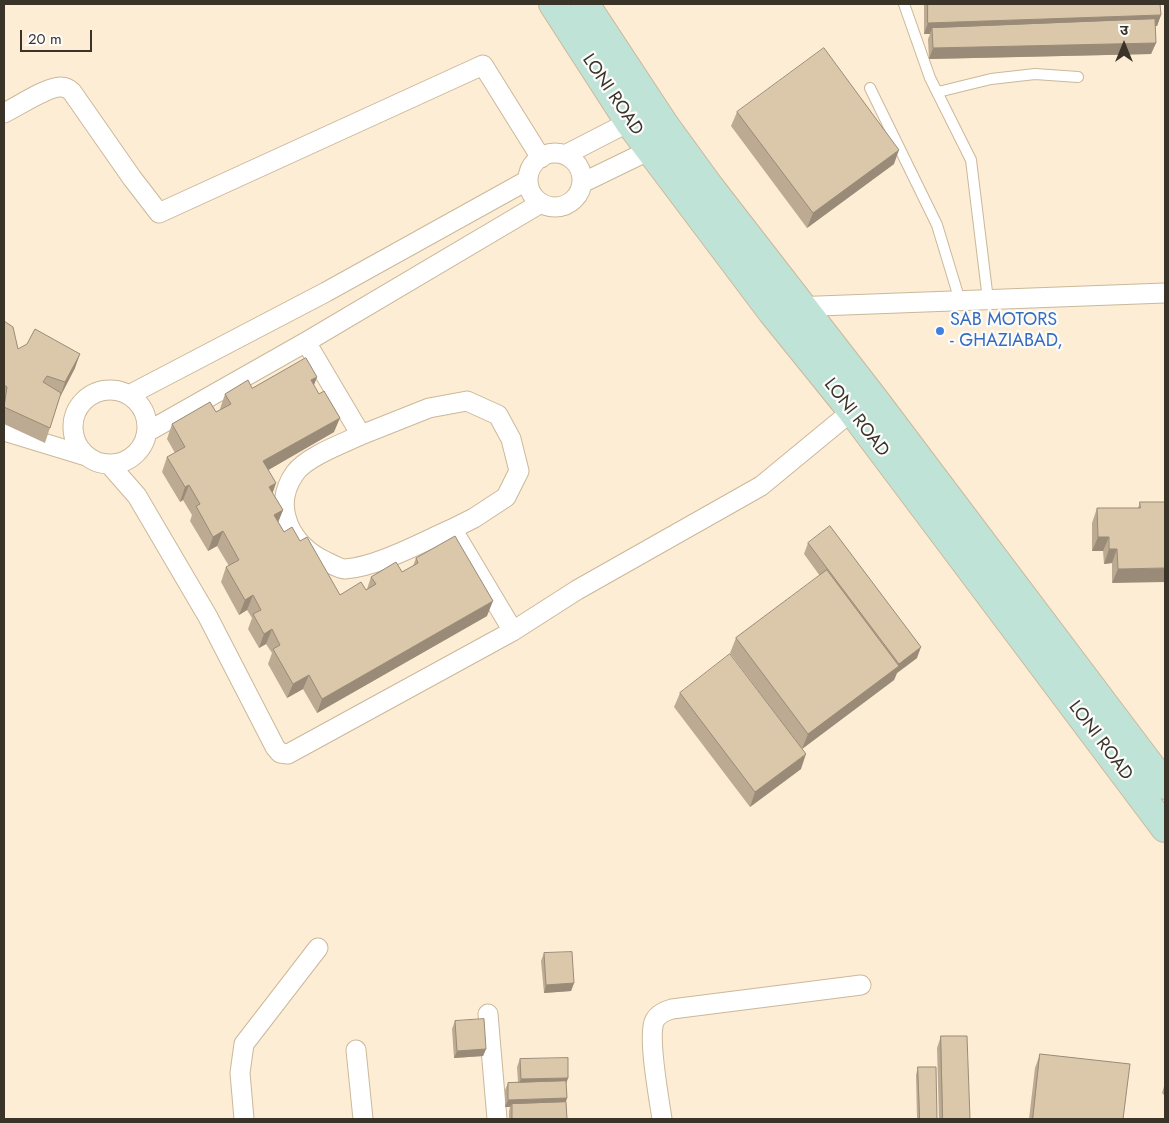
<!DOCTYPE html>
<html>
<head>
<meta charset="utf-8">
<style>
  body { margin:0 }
  #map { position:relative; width:1169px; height:1123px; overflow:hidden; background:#fdedd4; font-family:Jost,"Noto Sans Devanagari",sans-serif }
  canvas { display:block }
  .frame { position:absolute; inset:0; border:5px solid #3a3327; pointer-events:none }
  .north { position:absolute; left:1099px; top:20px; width:50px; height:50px; -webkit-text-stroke:4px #fcfcfc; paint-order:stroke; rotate:0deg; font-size:14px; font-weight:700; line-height:20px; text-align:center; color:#3a3327 }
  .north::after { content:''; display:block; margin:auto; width:18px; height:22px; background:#3a3327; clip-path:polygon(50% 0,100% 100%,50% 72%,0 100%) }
  .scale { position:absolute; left:20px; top:30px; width:72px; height:22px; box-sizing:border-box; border:2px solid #3a3327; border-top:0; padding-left:6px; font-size:15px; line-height:18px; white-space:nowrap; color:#3a3327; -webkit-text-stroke:4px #fcfcfc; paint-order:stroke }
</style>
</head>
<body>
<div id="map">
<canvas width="1169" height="1123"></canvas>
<div class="frame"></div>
<div class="north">उ</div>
<div class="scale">20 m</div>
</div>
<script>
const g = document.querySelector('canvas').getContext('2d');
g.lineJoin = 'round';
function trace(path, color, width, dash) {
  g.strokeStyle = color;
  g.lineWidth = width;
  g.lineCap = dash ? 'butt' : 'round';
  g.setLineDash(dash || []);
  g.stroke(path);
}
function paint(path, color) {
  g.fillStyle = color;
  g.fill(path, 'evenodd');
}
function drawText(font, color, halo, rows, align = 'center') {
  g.font = font + ' Jost,sans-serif';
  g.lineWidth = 4.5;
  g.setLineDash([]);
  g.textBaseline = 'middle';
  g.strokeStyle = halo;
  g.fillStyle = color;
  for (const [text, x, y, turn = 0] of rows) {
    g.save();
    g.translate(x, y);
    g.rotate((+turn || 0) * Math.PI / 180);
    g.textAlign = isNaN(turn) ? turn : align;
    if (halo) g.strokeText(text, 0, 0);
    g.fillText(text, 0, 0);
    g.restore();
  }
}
const lane = new Path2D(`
  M904,4L930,78L971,160L988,300
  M870,88L937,225L960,301
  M938,92L991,79L1035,74L1078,77`);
const street = new Path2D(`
  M4,113C17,107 48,86 61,87C66,87 69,89 72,92L132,178L159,213L483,65L541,158
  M528 180a27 27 0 1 1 54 0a27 27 0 1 1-54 0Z
  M565,155L629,122
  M582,183L650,150
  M792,307L1165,293
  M306,342L361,435L429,408L467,401L498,415L511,439L519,471L506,497L474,518L452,529L513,631
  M73 427a37 37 0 1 1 74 0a37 37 0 1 1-74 0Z
  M129,395L326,292L528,180
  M4,431L86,456
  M147,432L306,342L541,203
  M361,435C344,443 306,457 295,473C270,508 292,546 327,562C332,564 339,569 345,569C377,567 422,542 452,529
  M109,464L137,496L208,617L275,747L280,753L288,754L513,631L577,590L761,486L852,411
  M488,1014L497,1119
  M356,1050L363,1119
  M244,1119L240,1073L244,1044L318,948
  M662,1119C659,1098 648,1040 654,1022C657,1014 665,1011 672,1009L861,985`);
const secondary = new Path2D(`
  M553,4L629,122L772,312L852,411L1165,828
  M585,4L664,124L709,186L874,399L1165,785`);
trace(lane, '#cbb89a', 12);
trace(street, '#cbb89a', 21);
trace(secondary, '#cbb89a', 30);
trace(lane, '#fff', 10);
trace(street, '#fff', 19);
trace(secondary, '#c0e3d7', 28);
paint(new Path2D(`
  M924,4H1160L1161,15L1157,26H1155L1156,43L1151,54L929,59L928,39L930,34H924Z
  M737,112L894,164L807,228L731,126Z
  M4,321L18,349L75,368L60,397L45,443L4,424Z
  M317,377L314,385L334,432L268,470L272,493L283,510L278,522L284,532L300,541L340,595L366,590L367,589L371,577L402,572L413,566L416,558L487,616L317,713L303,689L287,698L268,664L272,653L266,644L259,648L248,629L252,618L247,610L239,615L221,582L226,567L229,566L217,546L208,551L190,521L192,515L183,500L180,502L162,472L167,457L175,453L167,439L172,424L216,412L220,410V409L225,394Z
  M1140,502H1165L1112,583V563L1104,564L1103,551H1092V523L1097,508H1138Z
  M808,543L917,658L897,673L894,680L802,749L730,653L736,638L820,576L804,554Z
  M680,693L801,769L750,807L674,707Z
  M544,953L574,983L571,991L544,993L541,961Z
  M455,1021L486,1049L483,1056L454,1058L452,1029Z
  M941,1036L970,1119H939L937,1048Z
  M1040,1054L1123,1119H1029L1035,1068Z
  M520,1059L568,1078L566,1084L567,1098L566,1102L567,1119H509V1111L510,1107H505V1090L508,1083L518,1082L517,1067Z
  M918,1067L937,1119H917L916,1075Z
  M1165,1083V1096L1162,1093Z`), '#bcab92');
paint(new Path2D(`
  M1161,15L1157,26L933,34L932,28L930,34H924L928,23Z
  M1156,43L1151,54L929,59L933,48Z
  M899,150L894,164L807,228L813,213Z
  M80,354L75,368L60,397L65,382Z
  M317,377L311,392V380Z
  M340,418L334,432L258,476L263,461Z
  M276,483L271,498L269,487Z
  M189,485L183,500L180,502L185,487Z
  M283,510L277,525L274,515Z
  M223,531L217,546L208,551L213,537Z
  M1098,537H1109L1103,551H1092Z
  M1109,549H1117L1112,563L1104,564Z
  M1165,568V582L1112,583L1118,569Z
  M253,595L247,610L239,615L245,600Z
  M493,601L487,616L317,713L322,699Z
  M272,629L266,644L259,648L264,634Z
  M921,647L917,658L897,673L894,680L802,749L808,734Z
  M309,675L303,689L287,698L293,684Z
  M806,754L801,769L750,807L755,792Z
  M574,983L571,991L544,993L546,985Z
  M486,1049L483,1056L454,1058L457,1051Z
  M568,1078L565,1086L518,1087L521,1079Z
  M567,1098L564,1106L512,1104L510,1107H505L508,1100Z`), '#998b77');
const building = new Path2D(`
  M928,4H1160L1161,15L928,23Z
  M1155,19L1156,43L933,48L932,28Z
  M824,48L899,150L813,213L737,112Z
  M4,321L13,327L18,349L27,344L35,329L80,354L65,382L47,376L43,382L61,393L50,428L4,407L7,387L4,385Z
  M306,358L317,377L311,380L319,394L324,391L340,418L263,461L276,483L269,487L283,510L274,515L284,532L292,527L300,541L307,537L340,595L361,582L366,590L376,584L371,577L396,562L402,572L418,563L416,558L455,536L493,601L322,699L309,675L293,684L273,649L280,645L272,629L264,634L253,614L261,610L253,595L245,600L226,567L239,560L223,531L213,537L196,506L200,504L189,485L185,487L167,457L185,447L172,424L210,402L216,412L231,404L225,394L248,380L252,388Z
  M1140,502H1165V568L1118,569L1117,549H1109V537H1098L1097,508H1140Z
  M830,526L921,647L899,664L808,543Z
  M827,570L899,666L808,734L736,638Z
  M730,654L806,754L755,792L680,693Z
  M572,952L574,983L546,985L544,953Z
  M484,1019L486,1049L457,1051L455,1021Z
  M941,1036H967L970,1119H943Z
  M1040,1054L1130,1064L1123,1119H1033Z
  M568,1058V1078L521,1079L520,1059Z
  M918,1067H936L937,1119H920Z
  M566,1081L567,1098L508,1100V1083Z
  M566,1102L567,1119H512V1104Z`);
paint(building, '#dbc7aa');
trace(building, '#998b77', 1);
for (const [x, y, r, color] of [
  [940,331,5,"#3f7fe0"]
]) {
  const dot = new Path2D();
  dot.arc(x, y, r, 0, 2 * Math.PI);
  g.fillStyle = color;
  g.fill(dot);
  trace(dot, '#fcfcfc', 2);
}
drawText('18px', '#3a3327', '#fcfcfc', [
  ["LONI ROAD",612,95,56],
  ["LONI ROAD",856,418,52],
  ["LONI ROAD",1100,741,53]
]);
drawText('18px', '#366cbe', '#fcfcfc', [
  ["SAB MOTORS",950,321],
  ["- GHAZIABAD,",950,342]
], 'left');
</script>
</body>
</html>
